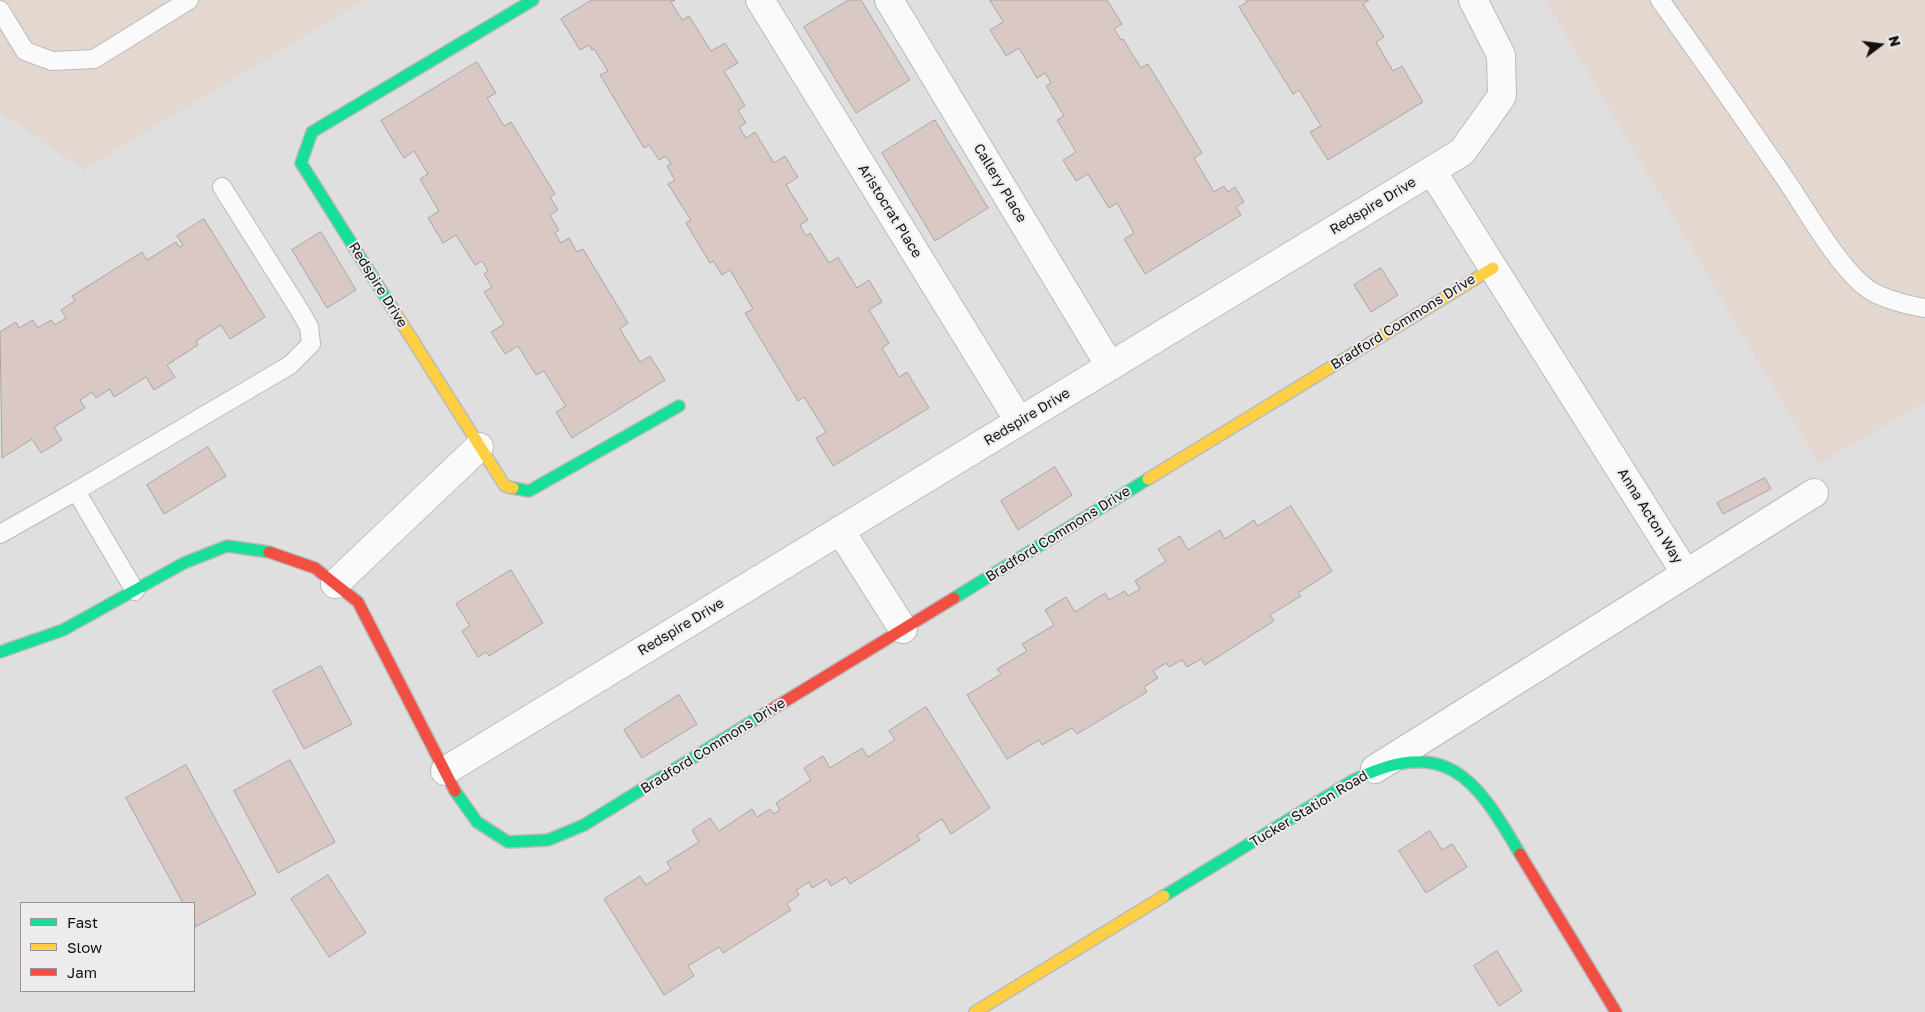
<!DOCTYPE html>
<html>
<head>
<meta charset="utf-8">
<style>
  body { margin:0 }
  #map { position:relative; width:1925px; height:1012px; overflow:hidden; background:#e0dfe0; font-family:"Golos Text",sans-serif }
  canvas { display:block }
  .legend { position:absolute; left:20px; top:902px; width:175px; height:90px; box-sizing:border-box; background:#eeebef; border:1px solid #969497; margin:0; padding:6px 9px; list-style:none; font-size:15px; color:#131213 }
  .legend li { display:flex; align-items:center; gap:10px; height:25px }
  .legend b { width:25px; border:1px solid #969497 }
  .north { position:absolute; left:1855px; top:20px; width:50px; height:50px; -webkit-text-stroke:4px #eeebef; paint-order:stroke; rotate:75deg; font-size:14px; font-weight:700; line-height:20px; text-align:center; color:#131213 }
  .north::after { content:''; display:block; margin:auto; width:18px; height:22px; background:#131213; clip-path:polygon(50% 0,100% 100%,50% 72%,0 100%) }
</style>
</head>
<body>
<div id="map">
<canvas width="1925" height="1012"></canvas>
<ul class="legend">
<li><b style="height:6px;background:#16e098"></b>Fast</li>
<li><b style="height:6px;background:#ffcf43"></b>Slow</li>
<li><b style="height:6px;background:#f24e42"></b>Jam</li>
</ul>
<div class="north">N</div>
</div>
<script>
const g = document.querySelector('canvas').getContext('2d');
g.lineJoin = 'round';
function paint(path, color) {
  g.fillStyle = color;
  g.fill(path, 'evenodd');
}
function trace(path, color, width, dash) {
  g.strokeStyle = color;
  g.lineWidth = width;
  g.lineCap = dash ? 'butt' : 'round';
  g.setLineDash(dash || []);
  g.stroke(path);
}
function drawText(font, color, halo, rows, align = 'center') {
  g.font = font + ' "Golos Text",sans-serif';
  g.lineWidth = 4;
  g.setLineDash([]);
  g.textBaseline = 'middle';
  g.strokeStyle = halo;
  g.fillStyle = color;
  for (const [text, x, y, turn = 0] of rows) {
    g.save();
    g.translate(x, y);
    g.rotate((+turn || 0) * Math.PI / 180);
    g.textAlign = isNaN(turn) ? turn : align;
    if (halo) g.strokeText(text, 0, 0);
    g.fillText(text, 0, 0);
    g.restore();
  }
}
paint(new Path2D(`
  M0,0H365L83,170L0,112Z
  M1545,0H1925V402L1819,464Z`), '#e3d7d0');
const building = new Path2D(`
  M592,0H675L671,2L682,20L689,16L711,51L725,43L738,63L724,71L745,106L738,110L746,123L739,127L746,138L755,132L774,163L785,156L798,177L786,185L808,220L800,225L806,236L810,233L829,263L838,257L857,288L869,280L882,302L869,310L889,343L882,348L899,377L907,372L929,408L833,466L816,438L826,432L804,397L798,401L745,313L753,309L730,270L722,275L713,261L710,263L686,223L691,220L668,184L675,180L667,166L671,164L666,156L659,160L649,145L644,148L600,75L608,71L594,49L592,50L589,45L580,50L561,19Z
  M849,0H861L910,80L856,113L804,27Z
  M990,0H1107L1122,24L1114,29L1121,40L1123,39L1141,68L1148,64L1202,153L1194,158L1214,192L1224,186L1228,192L1235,187L1244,202L1236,207L1241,215L1145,274L1124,239L1134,233L1117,203L1109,208L1088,174L1076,181L1063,160L1076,152L1057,120L1064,116L1046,86L1051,83L1045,73L1037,78L1019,48L1006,56L990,30L1003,22Z
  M1246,0H1369L1363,4L1384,37L1376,42L1393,71L1402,66L1423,102L1328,160L1310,132L1321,126L1299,90L1293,94L1239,7L1247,2Z
  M477,62L496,93L487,98L504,126L511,122L555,194L550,197L558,210L550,215L559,230L555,233L561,243L569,238L577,252L583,249L628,323L620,329L640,362L650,356L665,380L572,438L556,412L566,406L544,371L536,375L518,346L505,354L491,332L504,324L484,292L492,287L484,274L488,271L482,261L475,265L456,235L443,243L428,218L439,211L420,179L428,174L414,151L404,158L381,121Z
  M935,120L988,208L935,241L882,153Z
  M204,219L265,317L230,339L221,325L196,341L198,345L167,365L175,377L154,390L146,377L114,397L110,389L96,398L92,392L80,400L85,408L54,427L62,440L41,453L32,439L2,458L0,332L16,322L19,328L33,320L38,328L51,320L55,325L66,318L61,310L75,301L72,296L142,252L147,260L176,242L179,247L183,245L177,236Z
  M321,232L356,290L327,308L292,250Z
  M1381,268L1398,295L1371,312L1354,285Z
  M208,447L226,476L164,514L147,485Z
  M1055,467L1072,495L1018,530L1001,501Z
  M1765,478L1771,489L1723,514L1717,503Z
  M1291,506L1332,571L1298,593L1301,596L1270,615L1274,621L1205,665L1201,659L1187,667L1182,660L1169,667L1166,663L1153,671L1158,678L1144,687L1147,692L1077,734L1072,728L1042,745L1039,740L1007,759L967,695L1001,674L997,669L1027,651L1022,644L1054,625L1045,610L1066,597L1075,612L1105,593L1109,600L1125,591L1128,596L1140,589L1135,581L1166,561L1158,549L1180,536L1188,550L1220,530L1225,539L1254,520L1257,526Z
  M511,570L543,623L489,656L486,652L478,657L462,631L470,626L456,604Z
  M321,666L352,724L304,749L273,691Z
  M679,695L697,724L642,758L624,730Z
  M926,707L990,808L951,834L942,819L917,835L920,840L850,884L846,877L831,886L827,879L812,888L809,882L796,890L799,895L787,904L791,910L723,953L719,947L688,966L694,976L664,995L604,899L640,876L646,885L671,869L667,862L699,842L692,830L710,818L719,831L752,809L757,817L770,809L774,814L780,810L776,803L811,780L804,768L823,756L830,768L862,748L868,757L895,740L889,731Z
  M290,760L335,842L278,873L234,791Z
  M186,765L256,894L195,927L194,903H183L126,798Z
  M1430,831L1442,850L1452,844L1453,845L1467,867L1426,893L1399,851Z
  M328,875L366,933L329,957L291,899Z
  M1497,951L1522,991L1499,1006L1474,966Z`);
paint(building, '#dac8c5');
trace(building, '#a6a5a6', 1);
const lane = new Path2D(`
  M1660,0C1704,62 1748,124 1790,186C1809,215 1841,270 1868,289C1880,298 1910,306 1925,308
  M0,10L25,51L52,61L94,59L189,0
  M76,491L290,365L311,344L309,327L300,311L222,187
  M0,534L76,491L135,591`);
const street = new Path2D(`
  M760,0L1019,421
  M889,0L1110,366
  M1432,171L1686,574
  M840,530L903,629
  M335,584L479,447
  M1375,769L1814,493
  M445,771L1462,152L1502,96L1501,55L1473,0`);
const fast = new Path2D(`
  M391,306L301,163L312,132L533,0
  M513,488L529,491L679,406
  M954,598L1148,479
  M0,652L63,630L184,563L227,546L269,552
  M455,791L477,822L508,842L548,840L584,825L769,711
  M1164,896L1352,781C1445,735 1475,776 1520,854`);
const slow = new Path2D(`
  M391,306L505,486L513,488
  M1148,479L1493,268
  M975,1012L1164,896`);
const jam = new Path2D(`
  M269,552L315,568L358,602L455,791
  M769,711L954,598
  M1520,854L1616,1012`);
trace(lane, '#bbbabb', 20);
trace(street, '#bbbabb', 30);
trace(fast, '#bbbabb', 14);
trace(slow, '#bbbabb', 14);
trace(jam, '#bbbabb', 14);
trace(lane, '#fafafa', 18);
trace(street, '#fafafa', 28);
trace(fast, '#16e098', 11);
trace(slow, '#ffcf43', 11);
trace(jam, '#f24e42', 11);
drawText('14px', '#131213', '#eeebef', [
  ["Callery Place",1000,183,59],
  ["Redspire Drive",1373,206,-31],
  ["Aristocrat Place",890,211,58],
  ["Redspire Drive",378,285,58],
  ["Bradford Commons Drive",1403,322,-32],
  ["Redspire Drive",1027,417,-31],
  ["Anna Acton Way",1650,516,58],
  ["Bradford Commons Drive",1058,534,-32],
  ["Redspire Drive",681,627,-31],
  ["Bradford Commons Drive",713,746,-32],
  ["Tucker Station Road",1309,809,-31]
]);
</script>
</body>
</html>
